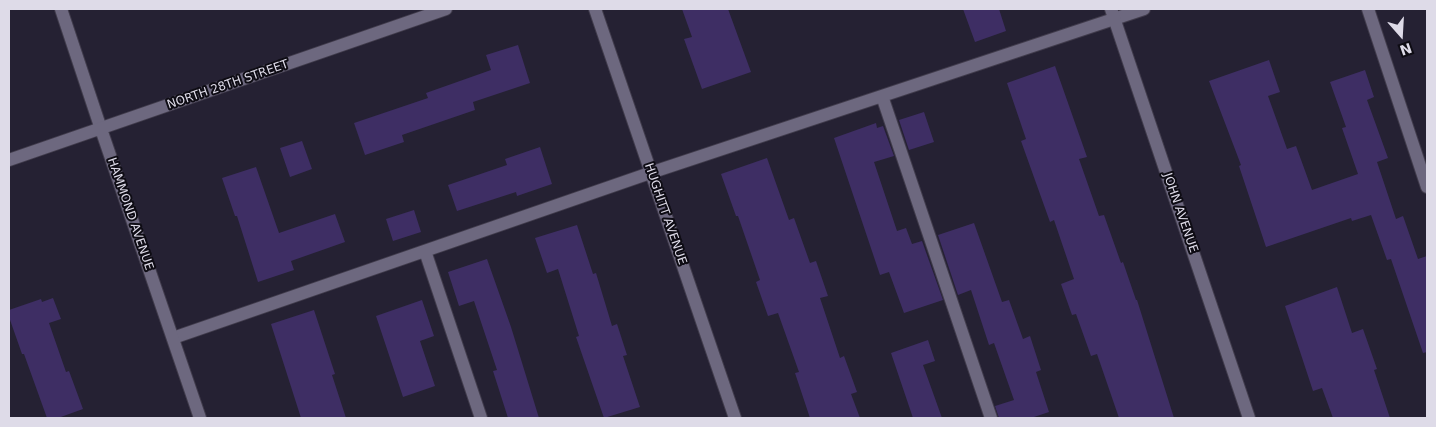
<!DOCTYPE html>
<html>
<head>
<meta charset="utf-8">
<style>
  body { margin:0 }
  #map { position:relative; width:1436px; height:427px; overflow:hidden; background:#252133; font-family:"DejaVu Sans",sans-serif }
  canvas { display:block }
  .frame { position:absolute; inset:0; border:10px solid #dedbe8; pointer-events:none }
  .north { position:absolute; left:1376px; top:10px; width:50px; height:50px; -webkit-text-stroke:4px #0e0c14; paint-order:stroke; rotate:161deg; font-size:14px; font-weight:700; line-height:20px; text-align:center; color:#dedbe8 }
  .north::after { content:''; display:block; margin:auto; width:18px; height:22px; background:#dedbe8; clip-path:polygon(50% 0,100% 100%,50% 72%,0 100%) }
</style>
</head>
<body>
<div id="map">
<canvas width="1436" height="427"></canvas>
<div class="frame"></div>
<div class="north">N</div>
</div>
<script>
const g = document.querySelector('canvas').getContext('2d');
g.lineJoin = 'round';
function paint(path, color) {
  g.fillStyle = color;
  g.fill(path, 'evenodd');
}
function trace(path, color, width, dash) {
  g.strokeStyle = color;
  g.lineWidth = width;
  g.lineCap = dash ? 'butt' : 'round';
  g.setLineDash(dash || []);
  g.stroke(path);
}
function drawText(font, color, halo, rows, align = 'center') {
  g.font = font + ' "DejaVu Sans",sans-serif';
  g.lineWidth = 4;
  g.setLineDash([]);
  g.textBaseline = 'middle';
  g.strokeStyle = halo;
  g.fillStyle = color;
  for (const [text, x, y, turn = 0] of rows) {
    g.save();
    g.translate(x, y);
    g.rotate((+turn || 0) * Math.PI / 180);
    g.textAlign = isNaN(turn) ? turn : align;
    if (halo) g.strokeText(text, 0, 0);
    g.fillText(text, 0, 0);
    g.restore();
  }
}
paint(new Path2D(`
  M682,9H728L751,72L702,89L684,39L692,37Z
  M963,9H999L1006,31L975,42Z
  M518,45L530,83L473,102L475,110L402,135L404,142L365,155L354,123L428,98L426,93L491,70L486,55Z
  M1269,60L1280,92L1268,96L1287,149L1296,146L1312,190L1358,174L1342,128L1346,127L1330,82L1365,70L1374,97L1367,100L1388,158L1377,162L1396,219L1403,216L1418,259L1427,256V352L1423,353L1391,259L1387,260L1371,215L1352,221L1351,218L1266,247L1239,166L1241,165L1209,81Z
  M1055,66L1087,157L1079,159L1099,216L1104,215L1121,263L1123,262L1136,300H1137L1174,418H1119L1097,354L1091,356L1076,314L1072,315L1061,284L1074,279L1054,220L1050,222L1021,141L1026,139L1007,83Z
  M924,112L934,142L909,150L899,120Z
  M876,123L877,128L883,126L894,156L874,162L897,231L906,228L912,244L922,241L943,300L904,313L889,272L880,275L834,138Z
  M302,141L312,169L290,177L280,148Z
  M540,147L552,184L517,196L516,192L457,211L448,185L507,165L505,159Z
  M767,158L789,220L794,218L810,263L816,261L828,296L820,298L840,358L844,356L857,392L851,394L860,418H810L795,373L799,372L778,313L768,316L756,282L760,280L738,216H736L721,174Z
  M256,167L279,233L335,214L345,242L291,261L294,270L258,282L237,216H235L222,178Z
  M414,210L421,232L393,241L386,219Z
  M974,223L1002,302L1009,300L1023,339L1030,336L1041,370L1036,372L1049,412L1031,418H999L995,406L1014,400L994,343L989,345L971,290L958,295L938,235Z
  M577,225L593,274L596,273L612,326L617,324L627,355L623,356L640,407L604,418L576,337L579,336L558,269L547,273L535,238Z
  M487,259L511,327L539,418H508L493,371L497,370L474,301L459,306L448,272Z
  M1337,287L1352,333L1363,329L1377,369L1374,370L1390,418H1333L1322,388L1313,391L1285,306Z
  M53,298L61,319L49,323L66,372L69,371L83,409L58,418H47L24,354H22L9,317V310L41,299L42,302Z
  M422,300L434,336L420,341L435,386L403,397L376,316Z
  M314,310L335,374L332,375L346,418H301L271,324Z
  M928,340L935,361L923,365L942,418H913L891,353Z`), '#3e2e64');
const lane = new Path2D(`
  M1368,9L1427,187
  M882,96L991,418
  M425,251L481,418
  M173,338L650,173L1144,9`);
const street = new Path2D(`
  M61,9L101,129
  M595,9L735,418
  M1111,9L1249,418`);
const secondary = new Path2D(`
  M101,129L200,418
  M9,160L446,9`);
trace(lane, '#413c4c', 14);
trace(street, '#413c4c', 14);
trace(secondary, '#413c4c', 14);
trace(lane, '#6d687f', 12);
trace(street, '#6d687f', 12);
trace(secondary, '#6d687f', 12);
drawText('12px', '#dedbe8', '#0e0c14', [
  ["NORTH 28TH STREET",228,85,-19],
  ["JOHN AVENUE",1180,213,71],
  ["HAMMOND AVENUE",130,214,71],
  ["HUGHITT AVENUE",665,214,71]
]);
</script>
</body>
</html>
